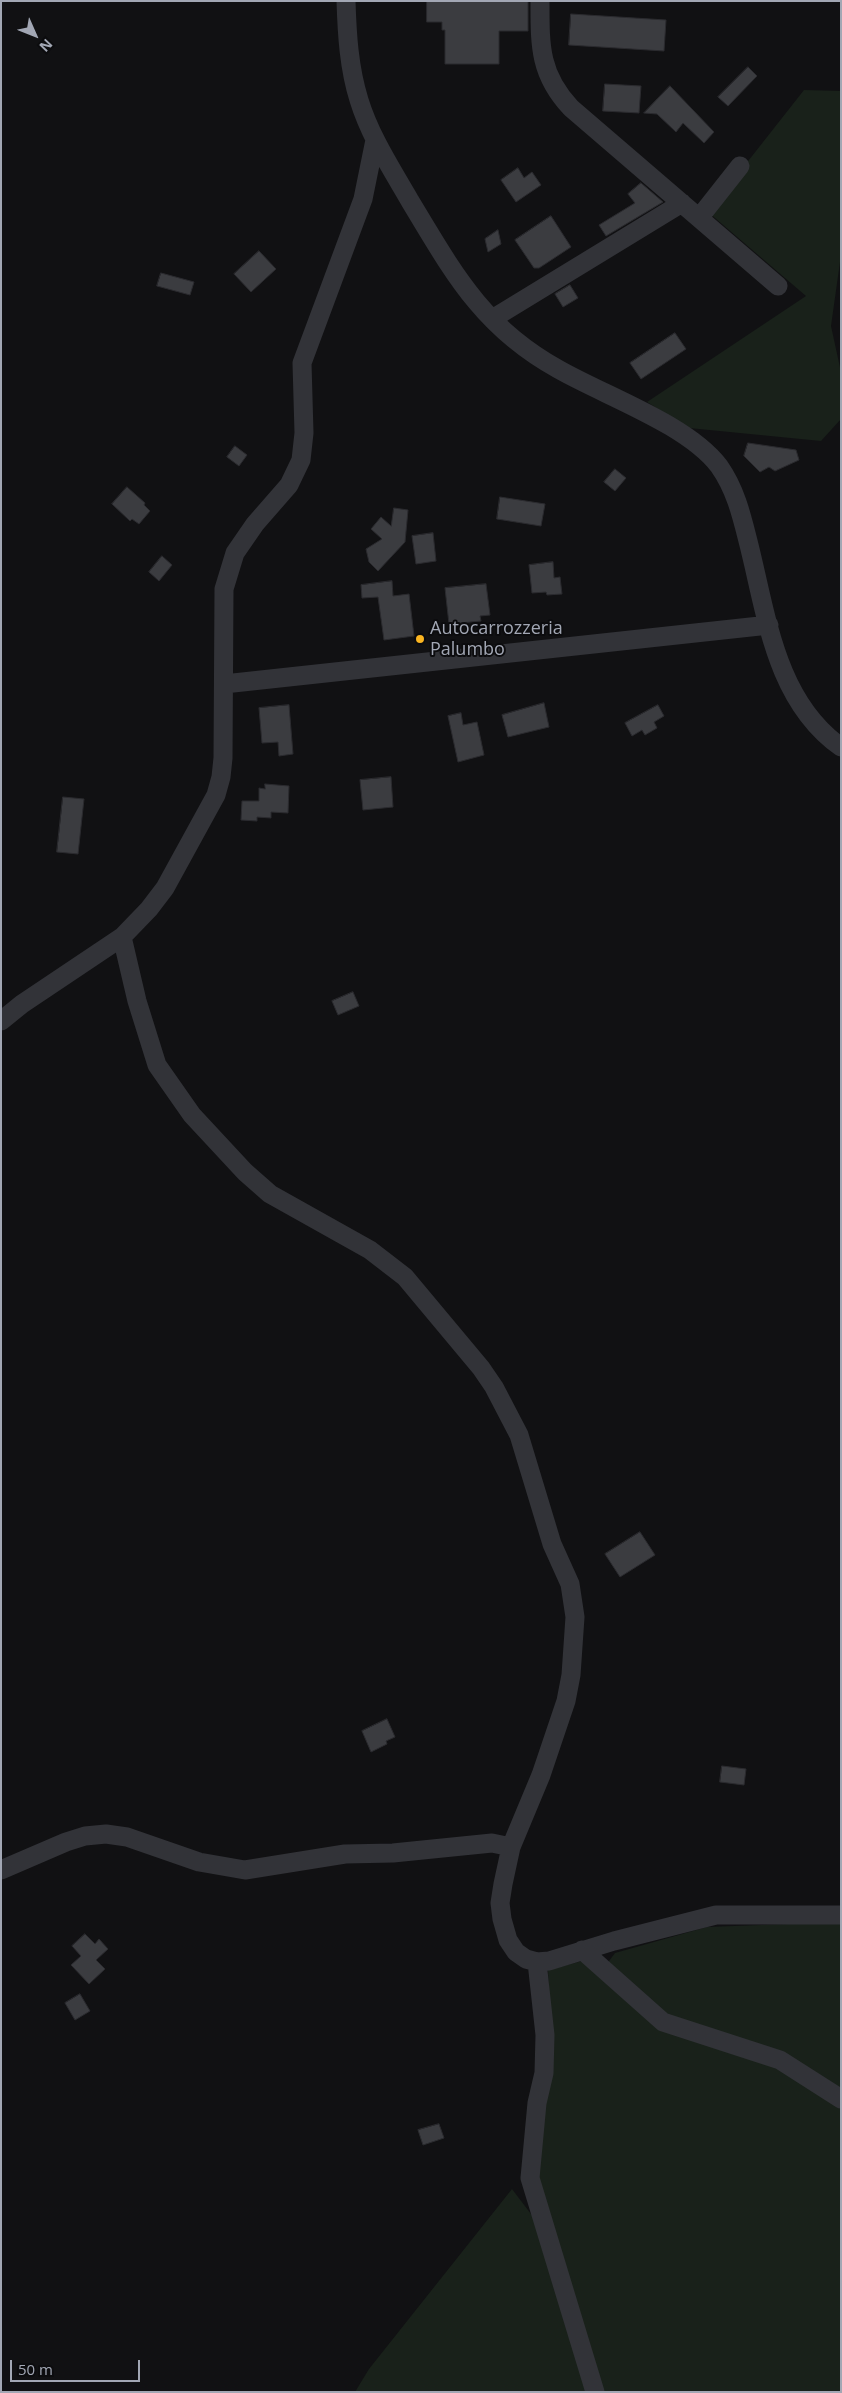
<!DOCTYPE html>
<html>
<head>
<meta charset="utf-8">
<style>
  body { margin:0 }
  #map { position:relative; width:842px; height:2393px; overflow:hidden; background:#111113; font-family:"Open Sans",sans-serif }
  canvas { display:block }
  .frame { position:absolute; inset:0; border:2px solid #a2a7b4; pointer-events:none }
  .north { position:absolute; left:10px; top:10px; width:50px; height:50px; -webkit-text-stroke:4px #0c0c0e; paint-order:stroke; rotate:134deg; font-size:14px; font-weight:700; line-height:20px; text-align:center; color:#a2a7b4 }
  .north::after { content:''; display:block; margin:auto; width:18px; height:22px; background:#a2a7b4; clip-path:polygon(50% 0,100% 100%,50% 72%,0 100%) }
  .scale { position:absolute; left:10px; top:2360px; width:130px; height:22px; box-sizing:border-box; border:2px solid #a2a7b4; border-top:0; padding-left:6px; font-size:15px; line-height:18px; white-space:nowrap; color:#a2a7b4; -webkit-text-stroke:4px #0c0c0e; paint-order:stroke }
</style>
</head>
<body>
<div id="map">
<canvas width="842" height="2393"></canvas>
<div class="frame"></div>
<div class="north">N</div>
<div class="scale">50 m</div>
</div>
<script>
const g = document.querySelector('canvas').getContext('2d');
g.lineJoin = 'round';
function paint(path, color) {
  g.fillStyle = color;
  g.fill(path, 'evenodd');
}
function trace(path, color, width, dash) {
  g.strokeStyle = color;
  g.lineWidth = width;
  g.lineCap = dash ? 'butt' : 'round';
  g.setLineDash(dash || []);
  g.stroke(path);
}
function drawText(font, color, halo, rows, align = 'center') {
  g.font = font + ' "Open Sans",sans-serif';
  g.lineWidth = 4;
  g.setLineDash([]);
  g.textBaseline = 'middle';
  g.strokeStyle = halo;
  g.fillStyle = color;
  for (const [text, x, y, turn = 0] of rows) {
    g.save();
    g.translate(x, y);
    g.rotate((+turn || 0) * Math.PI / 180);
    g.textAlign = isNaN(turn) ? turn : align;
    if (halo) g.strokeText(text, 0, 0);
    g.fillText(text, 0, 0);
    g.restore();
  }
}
paint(new Path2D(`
  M804,90L841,91V255L831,326L841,372V419L821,441L689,428L647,402L806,296L708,212Z
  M841,1922V2093L666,2017L606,1965L615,1953L707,1927Z
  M586,1960L660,2027L778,2065L841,2104V2392H601L536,2176L541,2108L552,2072L548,1970Z
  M512,2189L537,2222L587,2392H355L369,2369Z`), '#19211a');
const building = new Path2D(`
  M427,1H528V31H499V64H445V30H442V22H427Z
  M571,14L666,20L664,51L569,45Z
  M748,67L757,76L728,106L718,97Z
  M605,84L641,86L639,113L603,111Z
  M670,86L714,132L704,143L683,123L676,132L657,114L644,113Z
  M518,168L524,178L532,172L541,185L516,202L501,180Z
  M641,183L663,202L606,236L599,225L635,203L628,194Z
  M551,216L571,247L539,268H534L515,240Z
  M498,230L501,244L488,252L485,239Z
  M259,251L276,269L251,292L234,274Z
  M161,273L194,282L190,295L157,286Z
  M570,285L578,298L563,307L555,294Z
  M675,333L686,349L641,379L630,363Z
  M748,443L796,450L799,460L775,471L769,467L760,472L744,456Z
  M235,446L247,455L239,466L227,457Z
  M615,469L626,478L615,491L604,482Z
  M127,487L145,503L144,505L150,511L139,524L132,519L130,521L112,504Z
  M500,497L545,504L541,526L497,519Z
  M394,508L408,510L405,542L378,571L369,562L366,549L382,539L371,529L381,517L391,526Z
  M433,533L436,561L416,564L412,536Z
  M162,556L172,565L159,581L149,572Z
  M553,562L554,578L560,577L562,594L547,595L546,592L532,593L529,565Z
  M392,581L393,596L409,594L414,636L384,640L378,597L362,598L361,585Z
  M486,584L490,615L480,616L481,621L449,624L445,588Z
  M544,703L549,727L508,737L502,715Z
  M289,705L293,754L279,756L278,742L262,743L259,708Z
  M658,705L664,716L654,722L657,728L645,735L642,730L632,736L625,723Z
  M461,713L463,725L477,722L484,755L458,762L448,716Z
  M391,777L393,807L363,810L360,780Z
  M265,784L289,786L288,813L271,812V818L257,817V821L241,820L242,801H259V788L265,789Z
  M63,797L84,799L78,854L57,852Z
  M353,992L359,1006L338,1015L332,1001Z
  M640,1532L655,1555L620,1577L605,1554Z
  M387,1719L395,1737L386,1741L387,1744L371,1752L362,1731Z
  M722,1766L746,1769L744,1785L720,1782Z
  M85,1934L95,1944L99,1939L108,1949L96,1960L105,1969L89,1984L71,1965L81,1956L72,1946Z
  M80,1994L90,2011L75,2020L65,2003Z
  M439,2124L444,2138L423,2145L418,2130Z`);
paint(building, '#3b3c40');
trace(building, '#2b2b2f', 1);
trace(new Path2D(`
  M346,1C347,34 349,68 359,100C370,136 391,168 410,201C453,272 482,327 558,369C605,396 687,424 719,466C736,490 742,517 749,545C767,617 776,701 841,747
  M540,1C540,45 539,74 571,108L778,286
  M699,218L740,166
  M492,319L682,203
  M224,684L769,625
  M122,937L137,1001L157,1065L192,1115L245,1172L270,1194L370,1250L405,1277L481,1368L494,1387L519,1435L552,1544L570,1584L575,1617L571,1675L566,1701L541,1775L511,1847L503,1884L500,1903L502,1919L508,1940L516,1952L526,1959L537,1962L549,1961L614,1941L716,1915H841
  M1,1021L22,1004L122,937L149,909L165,888L216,795L221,777L223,758L224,589L235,553L255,524L289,485L301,460L304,433L302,363L363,199L375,140
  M1,1870L66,1842L85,1836L106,1834L127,1837L199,1862L245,1870L345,1854L393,1853L492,1843L511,1847
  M582,1950L663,2022L780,2060L841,2099
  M537,1962L545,2035L544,2073L537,2103L530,2178L595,2392`), '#323338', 19);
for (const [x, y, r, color] of [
  [420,639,5,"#fbb521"]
]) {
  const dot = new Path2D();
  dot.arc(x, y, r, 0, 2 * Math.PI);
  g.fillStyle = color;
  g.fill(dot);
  trace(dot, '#0c0c0e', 2);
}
drawText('18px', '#a2a7b4', '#0c0c0e', [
  ["Autocarrozzeria",430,629],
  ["Palumbo",430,650]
], 'left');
</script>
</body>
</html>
